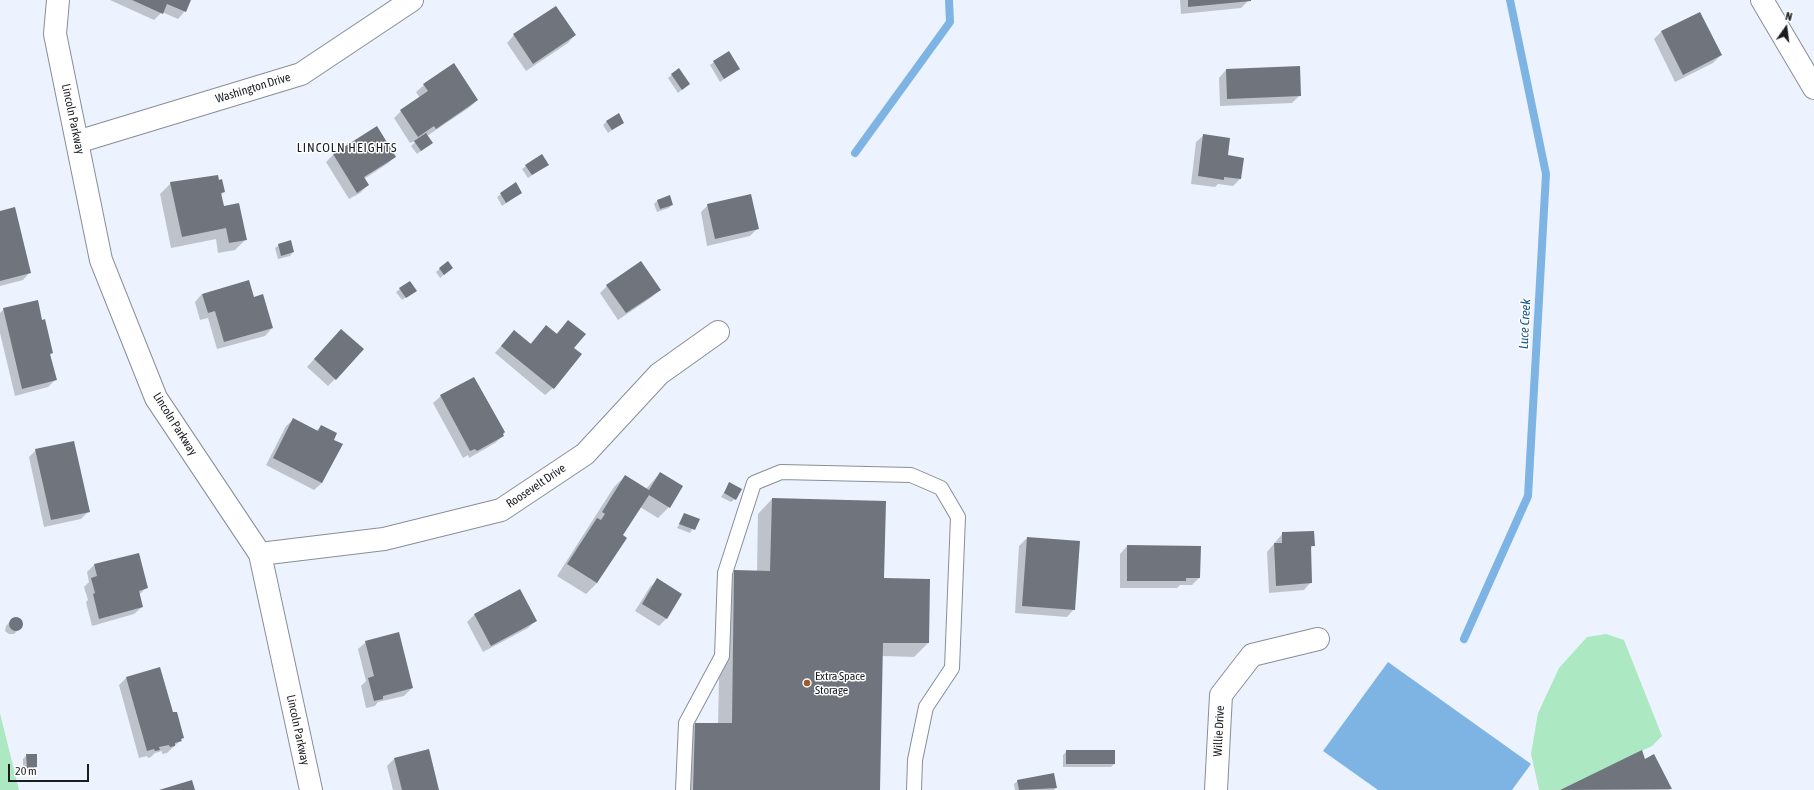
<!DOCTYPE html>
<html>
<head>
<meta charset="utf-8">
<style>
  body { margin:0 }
  #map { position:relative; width:1814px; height:790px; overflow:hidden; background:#edf3fe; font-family:"Asap Condensed",sans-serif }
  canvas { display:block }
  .north { position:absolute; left:1766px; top:8px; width:40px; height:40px; -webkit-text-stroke:3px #fff; paint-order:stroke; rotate:14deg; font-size:11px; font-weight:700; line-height:16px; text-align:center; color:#1b1d21 }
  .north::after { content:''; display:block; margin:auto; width:14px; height:18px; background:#1b1d21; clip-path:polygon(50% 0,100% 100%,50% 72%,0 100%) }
  .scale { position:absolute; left:8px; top:764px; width:81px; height:18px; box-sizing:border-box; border:2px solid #1b1d21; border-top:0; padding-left:5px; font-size:12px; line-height:14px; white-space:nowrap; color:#1b1d21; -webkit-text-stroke:3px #fff; paint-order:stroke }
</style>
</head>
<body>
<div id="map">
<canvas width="1814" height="790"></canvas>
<div class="north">N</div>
<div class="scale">20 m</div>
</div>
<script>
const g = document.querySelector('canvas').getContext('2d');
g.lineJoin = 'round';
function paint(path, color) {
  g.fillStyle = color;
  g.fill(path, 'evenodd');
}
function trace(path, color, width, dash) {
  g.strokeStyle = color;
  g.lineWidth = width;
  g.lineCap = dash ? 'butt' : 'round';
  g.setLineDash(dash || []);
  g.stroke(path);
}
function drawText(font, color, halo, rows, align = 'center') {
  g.font = font + ' "Asap Condensed",sans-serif';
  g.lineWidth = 3;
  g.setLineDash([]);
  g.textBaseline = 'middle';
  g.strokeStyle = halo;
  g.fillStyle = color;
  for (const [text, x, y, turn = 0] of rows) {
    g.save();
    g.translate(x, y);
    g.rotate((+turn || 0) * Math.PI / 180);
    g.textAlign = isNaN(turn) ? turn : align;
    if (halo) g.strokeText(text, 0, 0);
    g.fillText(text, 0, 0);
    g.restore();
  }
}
paint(new Path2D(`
  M1606,634L1624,640L1662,736L1652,746L1560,790H1539L1531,754L1538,713L1559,668L1587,637Z
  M0,713L19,790H0Z`), '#ace9c3');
paint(new Path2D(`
  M1388,662L1531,764L1512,790H1378L1323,751Z`), '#7db4e4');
paint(new Path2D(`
  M110,0H190L185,11L178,19L162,12L154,20Z
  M1180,0H1248V1L1241,8L1181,14Z
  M1700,13L1721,55L1713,63L1675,82L1654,39L1661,32Z
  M514,35H575L568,43L526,71L507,43Z
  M728,52L738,69L720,82L710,65Z
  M678,70L685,87L678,93L668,78Z
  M1226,70L1300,95L1292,103L1220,106L1219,78Z
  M424,85L477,100L470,107L427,136L432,143L417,154L411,146L417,140L410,143L394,118L401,111L420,98L416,92Z
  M606,122H623L608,133L603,125Z
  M377,127L395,157L387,164L364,179L368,185L360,193L349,199L326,162L333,155Z
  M1204,135L1227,156L1240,179L1233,186L1218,184L1215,187L1191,184L1196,142Z
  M547,165L528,178L522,169L526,166Z
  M171,183L224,192L221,195L223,207L246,239L235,250L218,253L216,239L171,248L160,194Z
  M515,184L521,193L502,206L497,197Z
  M658,200L672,204L669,208L657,212L654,204Z
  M708,205L758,228L750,236L707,246L701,212Z
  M0,212L30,272L23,280L0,286Z
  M279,245L293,252L290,256L278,259L275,248Z
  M447,262L448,271L440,278L436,272Z
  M607,286L659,290L652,297L618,320L600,293Z
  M400,289L415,291L402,300L396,292Z
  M202,294L253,298L272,328L265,336L217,349L208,318L200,320L195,302Z
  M4,309L42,321L52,353L50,355L55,380L48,387L15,396L0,333V313Z
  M568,321L573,348L553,388L545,395L495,353L507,339L530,344L546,326L556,334Z
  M334,337L335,379L328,386L307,367Z
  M441,396L503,436L495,443L469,458L468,455L463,458L433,403Z
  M294,419L316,431L321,426L333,440L341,445L322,483L314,490L266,465L286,426Z
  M36,450L89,511L81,519L44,527L29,457Z
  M660,473L669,507L658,518L640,507L622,536L597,583L586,594L557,576L614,487L625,476L646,489Z
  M730,483L735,499L731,502L721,497Z
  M772,499L883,579L929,580L928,643L914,657L882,656L879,790H680L681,738L695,724H718L721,585L735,571H757L758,514Z
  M685,514L698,520L690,533L677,528Z
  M1283,533L1314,545L1310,549L1311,582L1304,590L1269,593L1267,552Z
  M1027,538L1079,542L1074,609L1067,617L1015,613L1019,546Z
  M1127,546L1199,578L1192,585H1180L1177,588H1120V554Z
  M94,565L147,587L139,595L142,607L134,614L92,626L86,602L88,600L84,587L89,582L87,572Z
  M657,580L681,594L666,619L659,626L635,611L650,587Z
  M519,590L536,620L528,628L483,652L467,622L474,615Z
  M13,618H18L21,622V627L14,634H9L5,631L6,626Z
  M366,642L412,688L404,696L378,702L375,706L366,708L361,686L366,681L358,649Z
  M159,669L180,741L167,753L162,754V751L155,753L151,757L148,758L147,756L139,758L119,685L126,678Z
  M1067,751L1114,764L1111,767H1063V755Z
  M1641,752L1645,760L1654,755L1670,790H1562Z
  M27,755L36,767L32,771H23V759Z
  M394,759L438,790H393L387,766Z
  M1053,774L1056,788L1054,790H1015L1014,784L1018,781Z`), '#0003');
trace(new Path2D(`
  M855,153L950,22L949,0
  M1464,639L1528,496L1546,174L1510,0`), '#7db4e4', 8);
paint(new Path2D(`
  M132,0H191L186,12L167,4L163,14Z
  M1188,0H1251V1L1188,7Z
  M556,6L576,35L533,64L513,34Z
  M1700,12L1722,55L1683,75L1661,31Z
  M729,51L740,69L724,79L713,61Z
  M454,63L478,100L436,129L434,126L418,137L400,110L428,91L423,84Z
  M1300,66L1301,96L1227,99L1226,69Z
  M679,68L690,84L682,90L671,74Z
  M619,113L624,123L612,130L606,121Z
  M377,126L396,157L364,177L369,185L357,193L333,154Z
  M426,133L433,143L421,151L414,141Z
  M1203,134L1230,138L1228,155L1244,158L1241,179L1224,177V180L1198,176Z
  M542,154L549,165L532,175L525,165Z
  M218,175L219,180L222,179L225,192L221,193L224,206L239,203L247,240L229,243L226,228L182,237L170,182Z
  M516,182L522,193L506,203L500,193Z
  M751,194L759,229L715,239L707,204Z
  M670,195L673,205L660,209L657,200Z
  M15,207L31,273L0,281V211Z
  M291,240L294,252L281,256L278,244Z
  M448,261L453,268L444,275L439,268Z
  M641,261L661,290L626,313L606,285Z
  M249,280L254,297L263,294L273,328L224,342L215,311L208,313L202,294Z
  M410,281L417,291L406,298L399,288Z
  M38,300L42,320L45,319L53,353L50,354L57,380L22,389L3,308Z
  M568,320L586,334L574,348L582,354L554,389L501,346L514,330L531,344L546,325L557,334Z
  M341,329L364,349L336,380L314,359Z
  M474,377L505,432L503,434L504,436L477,451L475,449L470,451L440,395Z
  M293,418L318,431L321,425L337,433L334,440L343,444L322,483L273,458Z
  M74,441L90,512L51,520L35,449Z
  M660,472L683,486L670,508L649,495L623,535L627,538L597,583L567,564L597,518L601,520L605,514L602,512L625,475L649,490Z
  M729,482L742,489L736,500L724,493Z
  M772,498L886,501L884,578L930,579L929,643H883L880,790H693L695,723H732L734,570L770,571Z
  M684,513L700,519L695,530L679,524Z
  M1314,531L1315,546H1311L1312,583L1276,586L1274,543H1282V532Z
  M1027,537L1080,541L1075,610L1022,606Z
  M1127,545L1201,546L1200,578H1186V581H1127Z
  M139,553L148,588L139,591L143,607L99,619L93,594L95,593L91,578L97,576L94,564Z
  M657,578L682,594L667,619L642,604Z
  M520,589L537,621L491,646L474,614Z
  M9 624a7 7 0 1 1 14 0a7 7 0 1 1-14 0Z
  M399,632L413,688L383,696V699L374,701L368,678L374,676L365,641Z
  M160,667L173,712H177L184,738L181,739L182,741L175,743V746L170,747L169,745L159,747L160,750L155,751L154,749L147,751L126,677Z
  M429,749L439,790H402L394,758Z
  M1066,750H1115V764H1066Z
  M1642,750L1645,759L1654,754L1672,789L1560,790Z
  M26,754H37V767L27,768Z
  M1054,773L1057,788L1019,790L1017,780Z
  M192,780L195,790H159Z`), '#6f747d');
const lane = new Path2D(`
  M683,790L686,723L722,656L725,573L754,483L781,472L911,475L941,488L958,517L952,668L926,707L915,760L914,790`);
const street = new Path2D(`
  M58,0L55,34L101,260L156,398L260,554L311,790
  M1762,0L1814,88
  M77,142L301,74L412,0
  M260,554L384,539L501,510L585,454L659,374L718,332
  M1216,790L1221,695L1252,655L1318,639`);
trace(lane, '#888e97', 16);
trace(street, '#888e97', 24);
trace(lane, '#fff', 14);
trace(street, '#fff', 22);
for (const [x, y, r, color] of [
  [807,683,4,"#9f592e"]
]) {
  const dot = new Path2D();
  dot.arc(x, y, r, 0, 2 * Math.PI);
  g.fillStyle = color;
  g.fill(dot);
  trace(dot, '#fff', 1.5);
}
drawText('12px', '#1b1d21', '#fff', [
  ["Washington Drive",253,88,-17],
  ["Lincoln Parkway",73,119,78],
  ["Lincoln Parkway",175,424,58],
  ["Roosevelt Drive",536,486,-34],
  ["Lincoln Parkway",298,730,78],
  ["Willie Drive",1219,731,-87]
]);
drawText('12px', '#1b1d21', '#fff', [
  ["Extra Space",815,676],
  ["Storage",815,690]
], 'left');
g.letterSpacing = '1px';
drawText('13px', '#1b1d21', '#fff', [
  ["LINCOLN HEIGHTS",347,148]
]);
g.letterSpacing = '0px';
drawText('italic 13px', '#185583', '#fff', [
  ["Luce Creek",1525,324,-87]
]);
</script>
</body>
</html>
